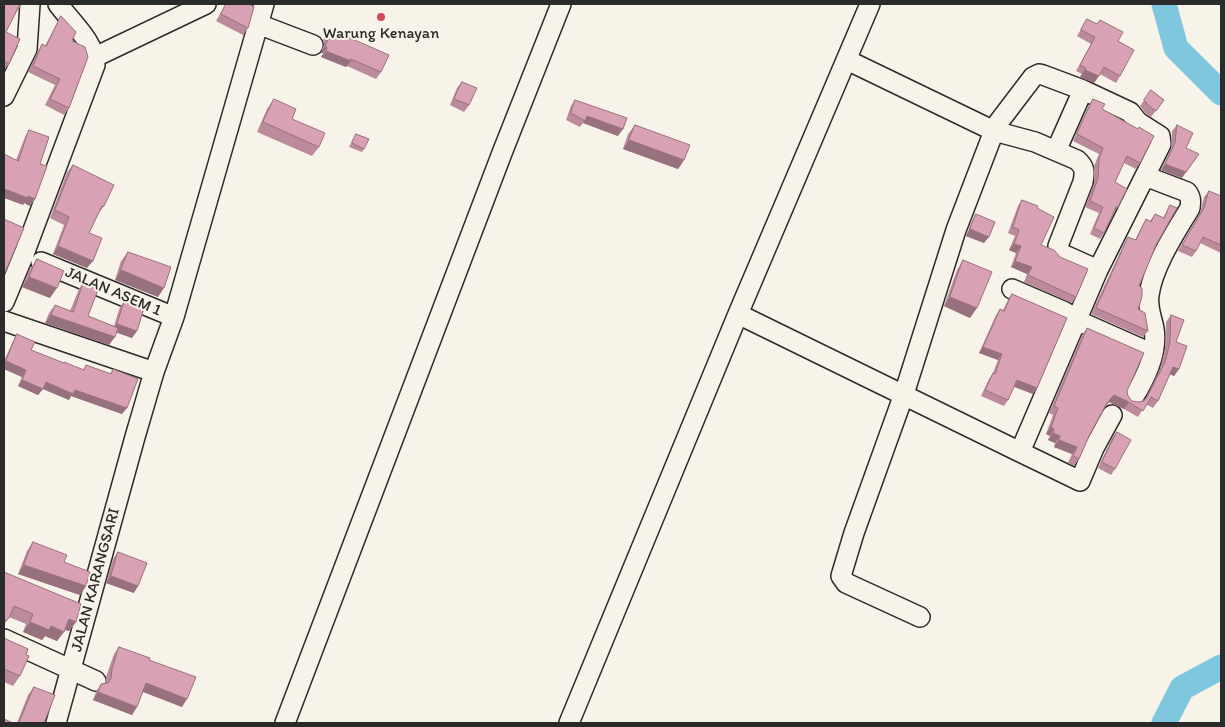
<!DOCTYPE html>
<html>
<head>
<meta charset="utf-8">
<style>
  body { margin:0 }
  #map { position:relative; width:1225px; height:727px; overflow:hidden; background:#f7f3e8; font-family:Itim,sans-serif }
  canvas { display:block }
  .frame { position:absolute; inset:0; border:5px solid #2b2b2b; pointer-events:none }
</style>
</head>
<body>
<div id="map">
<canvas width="1225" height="727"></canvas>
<div class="frame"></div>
</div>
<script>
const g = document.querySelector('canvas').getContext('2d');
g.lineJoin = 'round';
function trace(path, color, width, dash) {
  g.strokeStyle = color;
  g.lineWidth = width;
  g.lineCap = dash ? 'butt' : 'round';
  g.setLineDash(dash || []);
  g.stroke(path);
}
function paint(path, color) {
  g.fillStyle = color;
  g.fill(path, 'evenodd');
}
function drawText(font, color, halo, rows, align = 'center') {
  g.font = font + ' Itim,sans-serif';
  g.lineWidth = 4;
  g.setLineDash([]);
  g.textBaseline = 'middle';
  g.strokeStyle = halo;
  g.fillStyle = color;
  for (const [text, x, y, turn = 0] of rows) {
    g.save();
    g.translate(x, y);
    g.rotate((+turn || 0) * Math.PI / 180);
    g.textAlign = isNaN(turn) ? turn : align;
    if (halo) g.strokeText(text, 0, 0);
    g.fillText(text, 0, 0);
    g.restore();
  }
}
trace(new Path2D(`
  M1164,4L1176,48L1221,93
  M1164,723L1182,688L1221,667`), '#7ec7de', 25);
const minor = new Path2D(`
  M258,24L313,45
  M95,57L206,4
  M4,96L27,49L30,4
  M1056,151L1083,90
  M41,262L174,317
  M1012,289L1063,311L1083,323L1153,354
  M4,302L24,254L95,65C95,42 71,22 58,4
  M738,314L1020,452L1098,270L1060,253L1058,246L1083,182C1085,172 1085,167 1077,160L1035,142L994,131L847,60
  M4,321L154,372
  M1133,398C1145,379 1158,352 1154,329C1152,317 1147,308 1149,295C1153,266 1175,233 1190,208C1191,201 1191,197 1187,192L1145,176
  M1020,452L1080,481L1094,448L1112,415
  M920,617L846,583L841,576L854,533L904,394L956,230L994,131L998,123L1033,77L1039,74L1043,75L1083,90L1130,112L1138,122L1160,136L1161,144L1098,270
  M4,639L96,681
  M56,723L135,437L154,372L174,317L264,4
  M285,723L502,153L561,4
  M569,723L738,314L870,4`);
trace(minor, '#2b2b2b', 22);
trace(minor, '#f7f3e8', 19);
paint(new Path2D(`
  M4,4H22L18,10V9L6,32L9,64L4,70Z
  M226,4H249L248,28L243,35L216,21Z
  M61,16L72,41L69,108L64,115L45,105L55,85L28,72L38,51L42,44L45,46L57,23Z
  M1087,19L1097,24L1100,20L1118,41L1120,76L1116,83L1100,74L1094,83L1080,77L1082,74L1076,71L1091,44L1077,36Z
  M334,31L381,72L376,79L347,66L346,67L321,57L323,53H321L324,44L323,40L327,34L331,35Z
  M462,82L469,105L464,112L450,105L457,88Z
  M1151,90L1164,100L1151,117L1146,114L1140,106Z
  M274,99L319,147L312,156L257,132L267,109Z
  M1093,99L1102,109L1140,163L1136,169L1124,163L1115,182L1118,207L1113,213L1104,233L1100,239L1090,234L1099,213L1085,207L1094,184V166L1099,154L1073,141L1089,105Z
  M575,100L618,136L583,123L580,127L566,120L571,106Z
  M635,125L684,160L678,169L623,149L628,134Z
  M1177,125L1186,148L1182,178L1161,170L1171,149L1172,131Z
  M29,130L40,164L35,199L30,206L24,203L23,205L16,160L25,137Z
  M356,134L364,149L362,152L349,147Z
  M73,165L104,206L98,214L89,233L87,268L53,254L64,225L50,218L67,172Z
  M1209,191L1221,196V253L1200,243L1196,251L1192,257L1178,251L1200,213L1204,197Z
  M1022,200L1037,208L1041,245L1076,297L1072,303L1024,282L1027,274L1011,267L1016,253L1009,250L1015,236L1008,233L1018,206Z
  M1170,205L1156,245L1139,286L1138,309L1148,331L1143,337L1091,314L1124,244L1128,237L1135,240L1142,226L1146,219L1150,221L1155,214L1163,218Z
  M976,214L984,243L966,236L972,221Z
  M128,252L158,297L115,280L121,261Z
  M37,259L50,298L22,287L30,269Z
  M963,260L970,318L944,306L957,270Z
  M84,281L88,316L114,326L120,307L125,300L132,338L116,332L109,345L45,323L49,313L55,305L70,311L79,289Z
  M1012,294L1037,388L1033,394L1014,387L1008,400L1004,406L981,396L989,379L993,373L998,360L979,353L996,315L1000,309L1003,310L1008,300Z
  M1171,315L1176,342L1179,369L1174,376L1170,374L1158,401L1153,408L1146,404L1138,417L1124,409L1109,402L1105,407L1089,436L1079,459L1074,466L1068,463L1072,454L1054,447L1055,443L1048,440L1050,436L1046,434L1053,415L1049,413L1082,335L1087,328L1127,391L1128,396L1132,401L1138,402L1145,400L1160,369L1165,349L1166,322Z
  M17,334L31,350L63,363L83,370L86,365L110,374L113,369L122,414L71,396L69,400L43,389L38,395L18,386L22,377L4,369V361L13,341Z
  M1117,432L1115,469L1111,475L1098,468L1112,438Z
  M33,542L64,562L86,586L80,595L18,574L27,551Z
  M118,552L134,593L106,583L113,559Z
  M4,572L76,622L69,631L65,630L57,641L45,636L42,640L23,632L26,624L9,617L4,625Z
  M4,637L26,655L20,676L13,686L4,682Z
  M119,647L149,660L182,707L143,692L132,715L93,700L96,692L101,684L106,683V677L114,654Z
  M34,687L44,723H17L28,695Z`), '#bb8a9b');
paint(new Path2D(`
  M325,46L327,47L323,53H321Z
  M326,51L351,61L346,67L321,57Z
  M1085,70L1099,76L1094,83L1080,77Z
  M587,116L623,129L618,136L583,123Z
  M629,140L684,160L678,169L623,149Z
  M1199,154L1182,178L1161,170L1165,164Z
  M4,189L28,196L35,199L30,206L24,203L23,205L4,198Z
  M970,229L989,237L984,243L966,236Z
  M1014,244L1021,246L1016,253L1009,250Z
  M58,246L93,261L87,268L53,254Z
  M1015,261L1032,267L1027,274L1011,267Z
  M121,270L164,288L158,297L115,280Z
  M29,277L57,288L50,298L22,287Z
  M950,297L977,308L970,318L944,306Z
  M51,315L115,337L109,345L45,323Z
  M117,324L137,331L132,338L112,331Z
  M983,347L1002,354L998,360L979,353Z
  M6,361L26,370L22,377L4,369V364Z
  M1173,367L1179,369L1174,376L1169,374Z
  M22,380L46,382L75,390L127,408L122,414L71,396L69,400L43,389L38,395L18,386Z
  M1017,380L1037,388L1033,394L1013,386Z
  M1114,395L1129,402L1124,409L1109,402L1102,410L1107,403Z
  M1051,427L1054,429L1050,436L1046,434Z
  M1053,433L1060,436L1055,443L1048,440Z
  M1059,440L1077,447L1072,454L1054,447Z
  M24,565L86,586L80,595L18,574Z
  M111,576L138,586L134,593L106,583Z
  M69,619L76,622L69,631L62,629Z
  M30,622L51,626L64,632L57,641L45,636L42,640L23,632Z
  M146,683L187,699L182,707L141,691Z
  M98,692L137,707L132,715L93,700Z`), '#98717e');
const building = new Path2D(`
  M4,4H20L6,32L20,39L9,64L4,61V57L5,54L4,53Z
  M226,4H249L254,7L248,28L221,14Z
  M61,16L76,32L72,41L85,47L88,57L69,108L50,99L60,79L33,66L42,44L46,46Z
  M1087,19L1097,24L1100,20L1123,32L1118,41L1134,50L1120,76L1104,67L1099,76L1085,70L1086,68L1080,65L1095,37L1081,30Z
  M334,31L389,55L381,72L351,59V61L326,51L327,47L325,46L329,37L327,34L332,36Z
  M462,82L477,88L469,105L454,99Z
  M1151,90L1164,100L1156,111L1150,107L1144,100Z
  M274,99L296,109L292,119L325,133L319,147L263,122Z
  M1093,99L1105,104L1102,109L1138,129L1139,127L1154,136L1140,163L1127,156L1115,182L1127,189L1118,207H1116L1104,233L1094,228L1103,207L1090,201L1098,178L1099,159L1103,148L1077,134Z
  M575,100L627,118L623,129L587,116L585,121L571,113Z
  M635,125L690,145L684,160L629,140Z
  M1177,125L1193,133L1186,148L1199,154L1186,172L1165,164L1175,143Z
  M29,130L49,137L40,164L47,166L35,199L28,196V198L4,189V154L18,161Z
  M356,134L369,139L364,149L352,143Z
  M73,165L114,185L104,206H102L89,233L102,238L93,261L58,246L69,217L55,210Z
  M1209,191L1221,196V245L1203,237L1196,251L1182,245L1204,208Z
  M1022,200L1038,206L1037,208L1054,217L1041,245L1054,250L1060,257L1088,269L1076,297L1028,275L1032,267L1015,261L1021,246L1014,244L1019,230L1013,227Z
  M1170,205L1177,208L1156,245L1139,286L1142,288V297L1138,309L1145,313L1148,331L1096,308L1128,237L1136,240L1146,219L1151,222L1155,214L1164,218Z
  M976,214L995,222L989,237L970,229Z
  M4,219L24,228L4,275Z
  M128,252L171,267L164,288L121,270Z
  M37,259L64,271L57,288L29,277Z
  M963,260L992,272L977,308L950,297Z
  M84,281L99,287L88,316L118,328L115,337L51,315L55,305L73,312Z
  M1012,294L1067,318L1037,388L1017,380L1008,400L985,390L993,373L995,374L1002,354L983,347L1000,309L1004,311Z
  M125,300L144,308L137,331L117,324Z
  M1171,315L1184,320L1176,342L1187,346L1179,369L1173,367L1158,401L1151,397L1143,411L1129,402L1114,395L1107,403L1089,436L1079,459L1073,456L1077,447L1059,440L1060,436L1053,433L1054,429L1051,427L1058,408L1054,406L1087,328L1144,353L1127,391L1128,396L1132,401L1138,402L1144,401L1147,397L1165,362L1170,342Z
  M17,334L35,342L31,350L64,363V362L84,370L86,365L111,374L113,369L138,379L127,408L75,390L73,394L46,382L43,389L22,380L26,370L6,361Z
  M1117,432L1131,440L1115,469L1102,462Z
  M33,542L67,555L64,562L90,572L86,586L24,565Z
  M118,552L147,563L138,586L111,576Z
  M4,572L81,604L76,622L69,619L64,632L51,626L49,630L30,622L33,614L14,606L9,618L4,622Z
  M4,637L6,639L28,649L26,655L29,656L20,676L4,669Z
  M119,647L150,658L149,660L196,677L187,699L146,683L137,707L98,692L101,684L108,683L111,678L112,669Z
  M34,687L55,695L44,723H19Z
  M4,719L13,723H4Z`);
paint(building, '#d9a1b4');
trace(building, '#98717e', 1);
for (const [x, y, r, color] of [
  [381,17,5,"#d1495b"]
]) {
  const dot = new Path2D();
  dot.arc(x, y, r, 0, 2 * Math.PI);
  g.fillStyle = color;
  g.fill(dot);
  trace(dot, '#f7f3e8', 2);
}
drawText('16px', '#2b2b2b', '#f7f3e8', [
  ["Warung Kenayan",381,34]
]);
drawText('16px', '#2b2b2b', '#f7f3e8', [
  ["JALAN ASEM 1",113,292,23],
  ["JALAN KARANGSARI",96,580,-75]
]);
</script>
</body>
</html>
